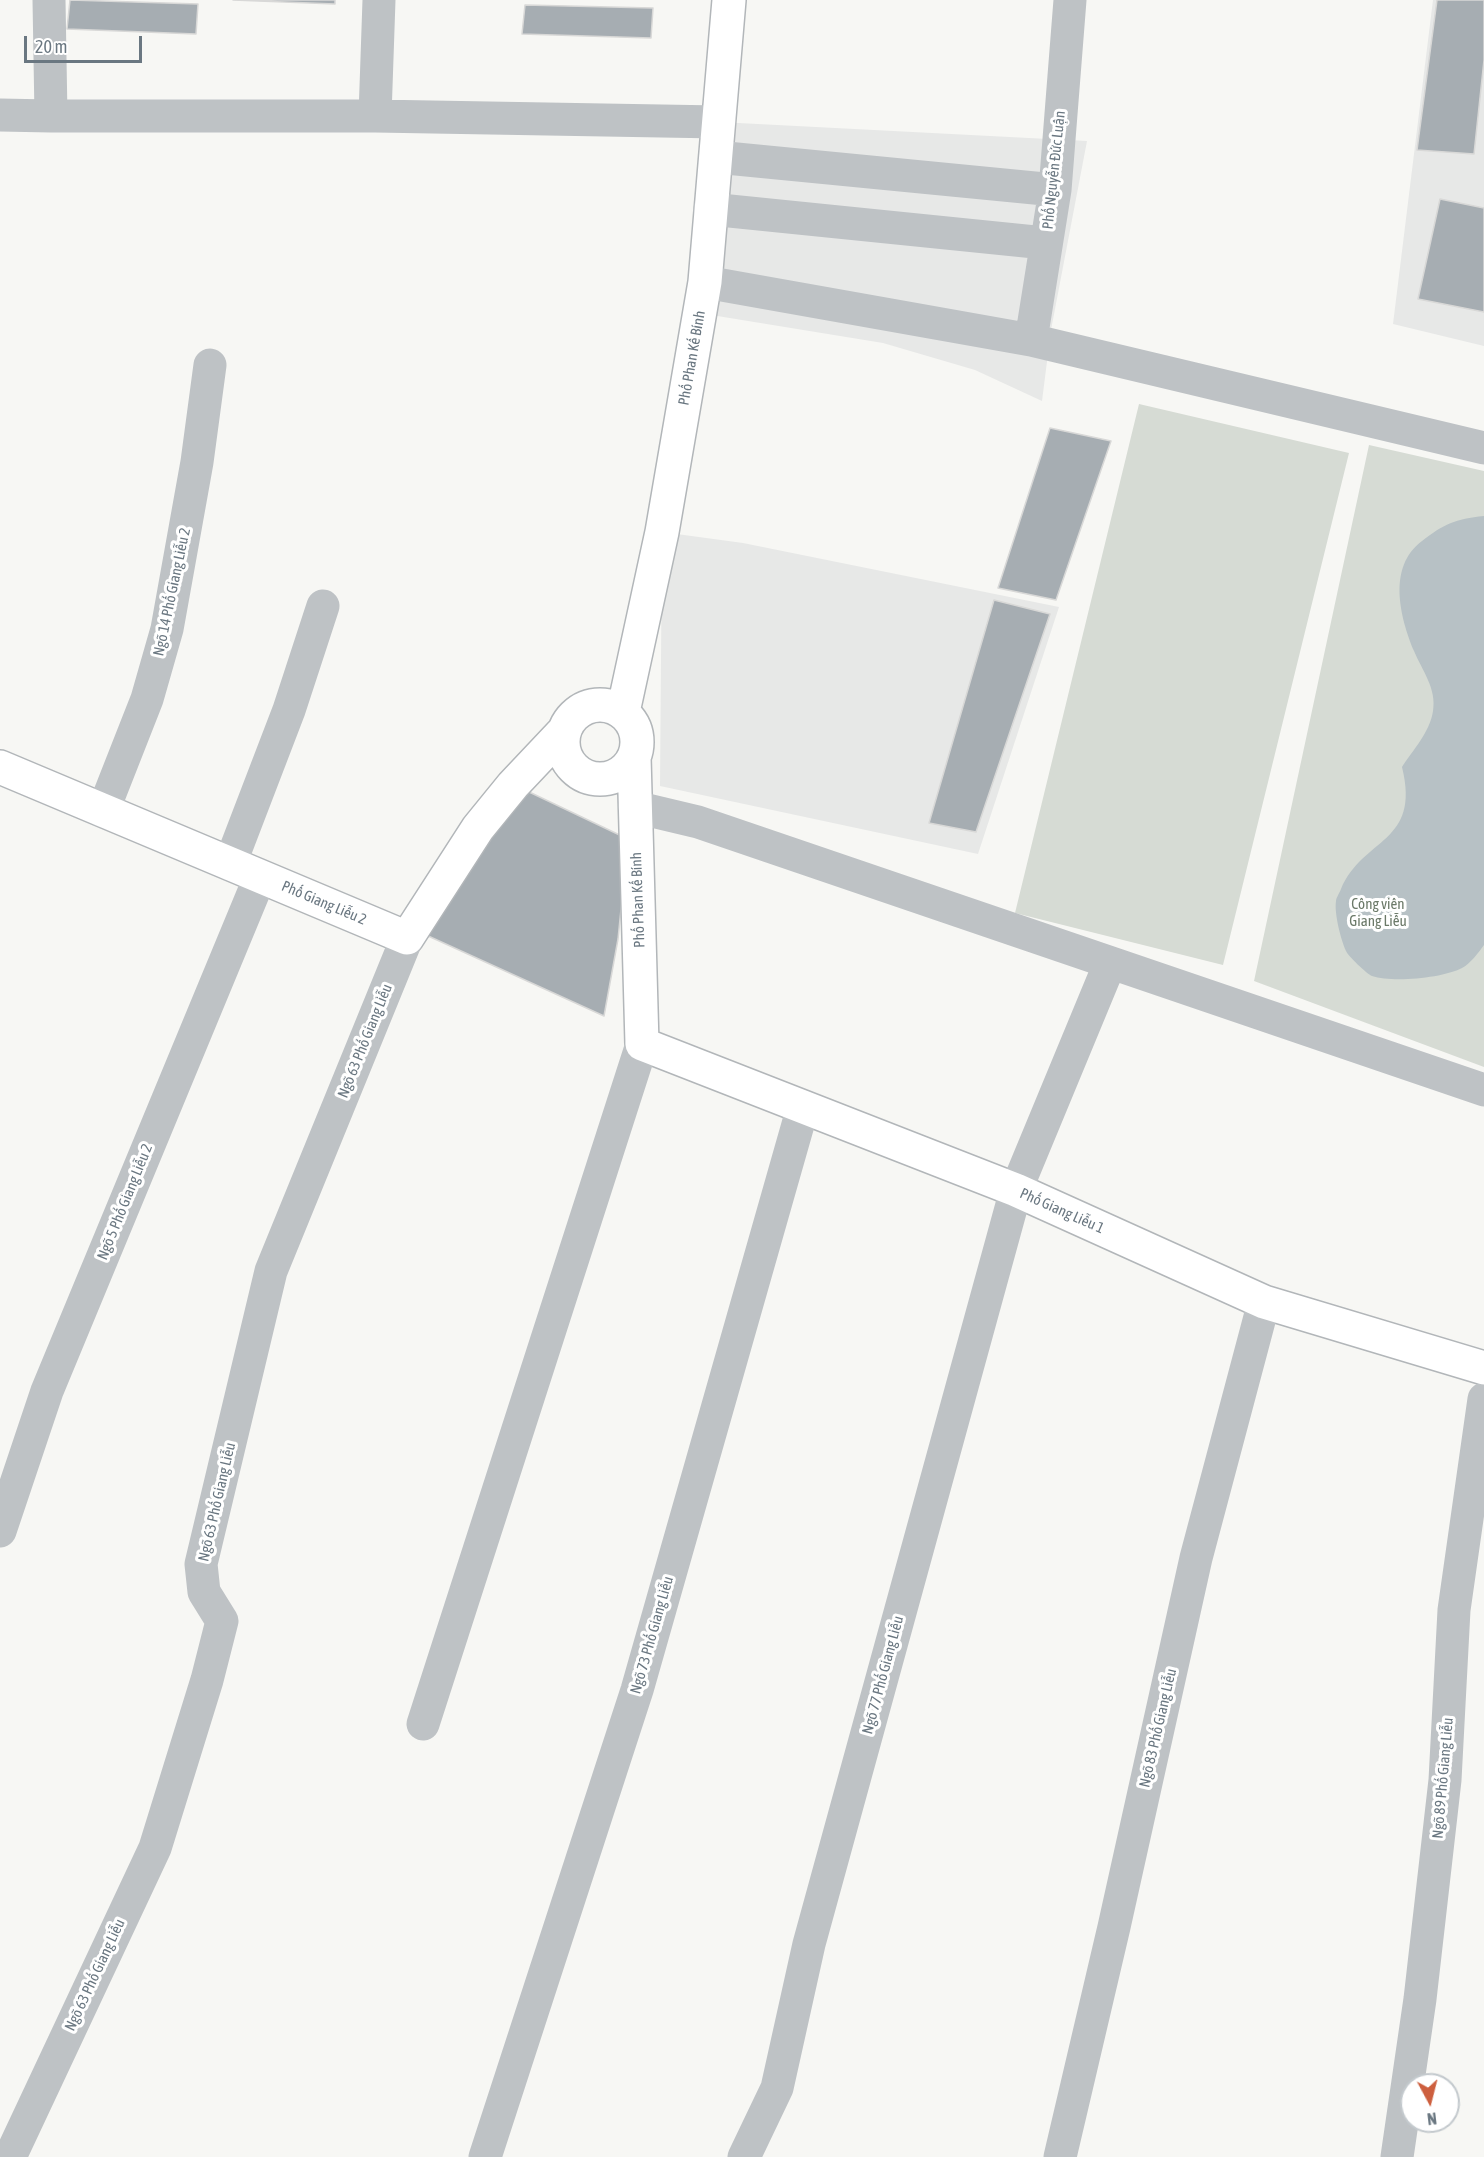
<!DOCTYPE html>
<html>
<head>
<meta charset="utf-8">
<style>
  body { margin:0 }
  #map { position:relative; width:1484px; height:2157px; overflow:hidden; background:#f7f7f4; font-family:"Asap Condensed",sans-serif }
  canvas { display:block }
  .north { position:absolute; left:1400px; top:2073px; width:60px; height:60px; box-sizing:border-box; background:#fff; border:2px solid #c3c9cd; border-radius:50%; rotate:173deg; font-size:16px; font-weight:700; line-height:24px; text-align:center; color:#6a7781 }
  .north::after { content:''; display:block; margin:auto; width:21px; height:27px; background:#cd5f3e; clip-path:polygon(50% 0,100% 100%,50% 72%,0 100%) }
  .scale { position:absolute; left:24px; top:36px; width:118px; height:27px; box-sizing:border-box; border:3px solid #6a7781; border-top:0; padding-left:8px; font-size:18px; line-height:21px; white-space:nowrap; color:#6a7781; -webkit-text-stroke:4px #fff; paint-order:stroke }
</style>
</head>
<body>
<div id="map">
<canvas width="1484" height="2157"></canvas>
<div class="north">N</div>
<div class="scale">20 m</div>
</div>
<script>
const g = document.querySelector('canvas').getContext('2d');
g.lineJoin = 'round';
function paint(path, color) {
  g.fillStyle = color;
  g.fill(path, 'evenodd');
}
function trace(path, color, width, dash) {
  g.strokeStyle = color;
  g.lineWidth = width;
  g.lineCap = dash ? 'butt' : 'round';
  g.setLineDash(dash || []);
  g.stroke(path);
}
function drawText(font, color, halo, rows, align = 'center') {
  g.font = font + ' "Asap Condensed",sans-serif';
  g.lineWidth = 6;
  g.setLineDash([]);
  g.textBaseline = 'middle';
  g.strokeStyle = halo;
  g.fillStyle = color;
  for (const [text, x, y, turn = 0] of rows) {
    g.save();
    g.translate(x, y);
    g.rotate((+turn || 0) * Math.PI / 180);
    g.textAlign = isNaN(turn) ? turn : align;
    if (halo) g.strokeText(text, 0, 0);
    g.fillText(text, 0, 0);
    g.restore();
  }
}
paint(new Path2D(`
  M1433,0H1484V346L1393,324Z
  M719,122L1087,141L1051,330L1042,401L975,370L883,343L699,313Z
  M662,532L743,543L1059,607L978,854L660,786Z`), '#e7e8e7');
paint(new Path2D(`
  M1139,404L1349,453L1223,965L1015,913Z
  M1369,445L1484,471V1067L1254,981Z`), '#d6dbd4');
paint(new Path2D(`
  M1484,516V945C1479,952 1470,964 1462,968C1443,978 1393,983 1372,976C1367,974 1348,956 1346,951C1341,940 1334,913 1336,901C1336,898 1340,892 1341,889C1363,837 1421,844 1402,767C1413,750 1430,732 1433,711C1437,689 1422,670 1414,651C1400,617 1387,567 1422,541C1444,524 1455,519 1484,516Z`), '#b7c1c5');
const building = new Path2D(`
  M70,0L198,4L196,34L67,29Z
  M233,0H335V4Z
  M1437,0H1484V60L1474,154L1417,150Z
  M525,5L653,8L651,38L522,34Z
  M1440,199L1484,208V312L1418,299Z
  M1050,428L1111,441L1056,600L998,588Z
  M994,600L1050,614L976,832L929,823Z
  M525,790L628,839L618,939L604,1016L426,935L504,816Z`);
paint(building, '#a6adb2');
trace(building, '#d8d8d7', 1.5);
const major = new Path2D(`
  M563 742a37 37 0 1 1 74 0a37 37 0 1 1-74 0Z
  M623,712L662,532L705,282L729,0
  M634,757L642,1044L1016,1190L1264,1302L1484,1368
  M0,767L407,938L478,828L513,785L564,731`);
trace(major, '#b2b6b9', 36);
trace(new Path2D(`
  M49,0L51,116H375L719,122
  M0,115L51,116
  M375,116L379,0
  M716,157L1055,190
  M710,209L1045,243
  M705,282L1031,340L1484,448
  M1031,340L1055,190L1070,0
  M635,807L698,822L1484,1090
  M103,811L147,699L167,629L197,462L210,365
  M230,864L289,710L323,606
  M0,1531L47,1391L260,877
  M423,1724L642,1044
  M10,2157L155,1848L207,1680L222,1621L204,1592L201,1564L271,1271L407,938
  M485,2157L637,1690L803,1107
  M744,2157L777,2088L809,1944L1016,1190L1110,963
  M1060,2157L1114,1927L1196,1558L1264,1302
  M1397,2157L1420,1999L1445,1780L1454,1610L1484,1399`), '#bec2c5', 33);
trace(major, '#fff', 33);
drawText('15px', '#6a7781', '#fff', [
  ["Phố Nguyễn Đức Luận",1054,170,-84],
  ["Phố Phan Kế Bính",692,358,-80],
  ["Ngõ 14 Phố Giang Liễu 2",172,592,-78],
  ["Phố Phan Kế Bính",638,900,-92],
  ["Phố Giang Liễu 2",324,903,23],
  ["Ngõ 63 Phố Giang Liễu",365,1041,-68],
  ["Ngõ 5 Phố Giang Liễu 2",125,1202,-68],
  ["Phố Giang Liễu 1",1062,1211,24],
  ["Ngõ 63 Phố Giang Liễu",217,1502,-77],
  ["Ngõ 73 Phố Giang Liễu",652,1635,-74],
  ["Ngõ 77 Phố Giang Liễu",883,1675,-75],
  ["Ngõ 83 Phố Giang Liễu",1158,1728,-77],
  ["Ngõ 89 Phố Giang Liễu",1443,1778,-85],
  ["Ngõ 63 Phố Giang Liễu",95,1975,-65]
]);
drawText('15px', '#6b7968', '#fff', [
  ["Công viên",1378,904],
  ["Giang Liễu",1378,921]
]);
</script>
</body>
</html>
